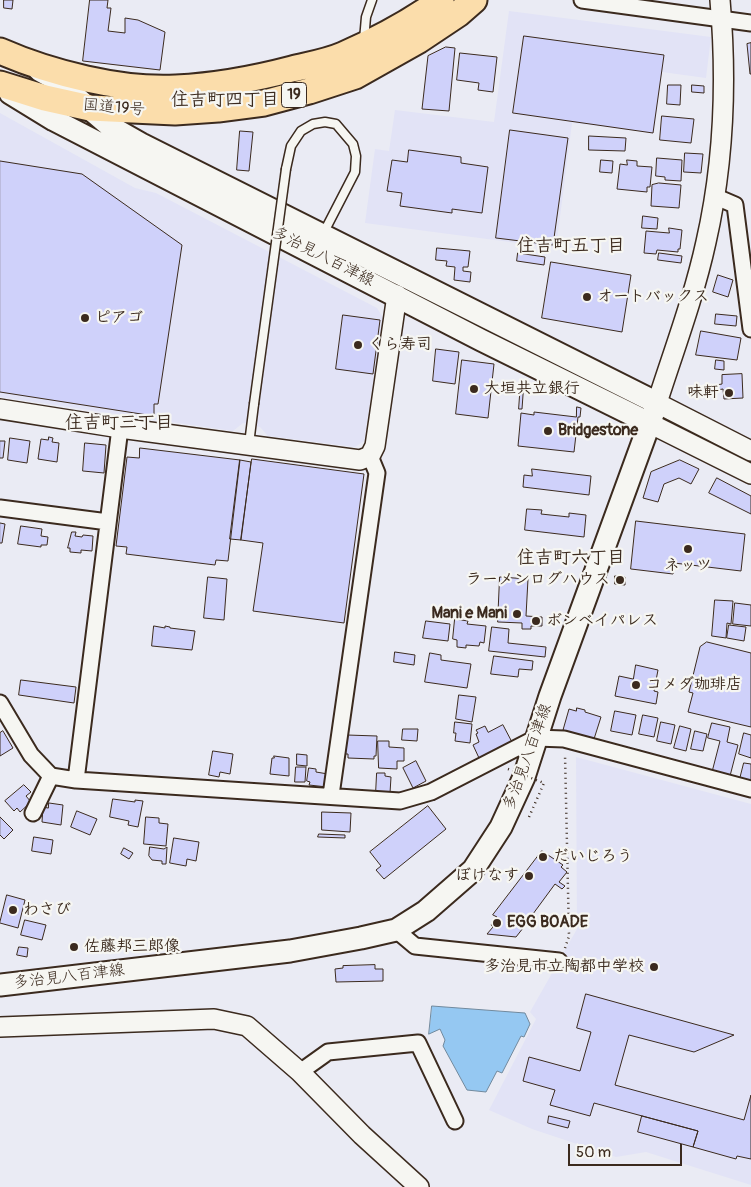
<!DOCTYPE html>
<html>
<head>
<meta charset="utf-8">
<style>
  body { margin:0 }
  #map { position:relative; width:751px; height:1187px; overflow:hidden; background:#eaebf4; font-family:Pangolin,sans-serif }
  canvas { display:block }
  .scale { position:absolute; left:568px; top:1144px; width:114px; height:22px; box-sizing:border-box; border:2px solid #3b2a1e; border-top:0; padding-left:6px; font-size:15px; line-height:18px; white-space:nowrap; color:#3b2a1e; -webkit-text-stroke:4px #f6f6f2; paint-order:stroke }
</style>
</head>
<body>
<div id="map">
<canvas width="751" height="1187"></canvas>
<div class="scale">50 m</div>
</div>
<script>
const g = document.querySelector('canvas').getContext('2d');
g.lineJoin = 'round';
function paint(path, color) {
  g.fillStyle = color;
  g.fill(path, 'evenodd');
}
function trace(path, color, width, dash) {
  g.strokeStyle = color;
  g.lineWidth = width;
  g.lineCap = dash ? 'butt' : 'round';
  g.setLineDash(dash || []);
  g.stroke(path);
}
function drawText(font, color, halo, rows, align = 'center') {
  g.font = font + ' Pangolin,"Klee One",sans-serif';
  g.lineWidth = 4.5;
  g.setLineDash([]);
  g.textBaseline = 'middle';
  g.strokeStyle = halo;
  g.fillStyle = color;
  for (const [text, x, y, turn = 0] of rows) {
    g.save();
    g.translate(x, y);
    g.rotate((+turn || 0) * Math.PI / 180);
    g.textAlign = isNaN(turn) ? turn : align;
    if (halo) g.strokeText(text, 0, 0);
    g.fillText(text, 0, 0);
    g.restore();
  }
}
paint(new Path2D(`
  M509,11L711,37L706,78L662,72L654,133L572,123L556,248L365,223L375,149L389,151L395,110L494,122Z
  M0,113L135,188L156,193L377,308L383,318L364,441L355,447L268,436L260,427L243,423L233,431L0,397Z
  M576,757L751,804V1185L646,1152L616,1157L532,1129L489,1110L536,1019L530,1012L577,929Z`), '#e2e3f6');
const water = new Path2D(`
  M432,1006L525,1013L530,1024L524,1037L521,1036L502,1073L497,1071L486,1092L467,1090L443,1046L445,1040L440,1029L429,1034Z`);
paint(water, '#95c8f2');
trace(water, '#71899d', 1);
const building = new Path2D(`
  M4,0H13L12,9L4,8Z
  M90,0H108L107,8H111L108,31L125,33V18L138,20L165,32L160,70L83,61Z
  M524,36L664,55L653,133L513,113Z
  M751,43V74H750L747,44Z
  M446,47L455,48L449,111L422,109L428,56Z
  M460,53L497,57L493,92L478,90L479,83L457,80Z
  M668,85H681L680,105L667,104Z
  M692,85L704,86V93L692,92Z
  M662,116L694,119L691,143L660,140Z
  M510,130L568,138L553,245L496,238Z
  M240,131L253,132L249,171L237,170Z
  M589,136L626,138L625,151L589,150Z
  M409,150L461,157V163L488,167L482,213L452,209V213L400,206L402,193L387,191L392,160L407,162Z
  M685,153L703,154L701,173L684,172Z
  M657,158L682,160L681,181L665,180V177L656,176Z
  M601,160L613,161L612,173L600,172Z
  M627,160L637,161V166L652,167L650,187H647V192L617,189L620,164L627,165Z
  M0,161L82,174L182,245L158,404H154V416L0,392Z
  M659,183L681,185L679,208L651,206L652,185Z
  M643,216L658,218L657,229L642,228Z
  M669,228L682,230L680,249H678V252L657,250L656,254L644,253L646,231L669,233Z
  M437,248L470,251L468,267H463V271L471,272L470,282L454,280L455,267L446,266L447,261L436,260Z
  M518,253L545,257L544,265L517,261Z
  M659,253L682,256L681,263L658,260Z
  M551,262L631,275L622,332L542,318Z
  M718,275L733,280L728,297L713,292Z
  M716,314L737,316L736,326L715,324Z
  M343,315L380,320L373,374L336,369Z
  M701,331L741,338L737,360L696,355Z
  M436,349L459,352L455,384L433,381Z
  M462,360L494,364L488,418L456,414Z
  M716,360L724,361V370L715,369Z
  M742,374L743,398L724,399L723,389L717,390L716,385L722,384V375Z
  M521,381H524L522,409H519Z
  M577,407L581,408L580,417H578L574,452L518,446L521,413L534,415V412L576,417Z
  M49,437L53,438L52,442L59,443L57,462L38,459L41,439L48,440Z
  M10,438L30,441L27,463L8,460Z
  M0,441H5L3,458H0Z
  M85,443L106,445L104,473L83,471Z
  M140,448L240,460L228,561L216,560L215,565L126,554L127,547L116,546L127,457L139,458Z
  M252,459L364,474L344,623L253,611L263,543L241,540Z
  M240,460L251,462L241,540L230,539Z
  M680,460L699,469L691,484L679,478L664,484L658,502L643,498L651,472Z
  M532,469L591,476L589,495L523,487L524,475L532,476Z
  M717,478L751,496V514L709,493Z
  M527,509L542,510L541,514L569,517V513L586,515L584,537L525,530Z
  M636,521L745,534L741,571L674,563L673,574L631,569Z
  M0,523L5,524L2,543H0Z
  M21,526L42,529L41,536L48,537L47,545H41V547L18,544Z
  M72,532H76L75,536L82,537L83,535L93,536L92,551L81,550V553L70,552V548H68Z
  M615,576L625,577V585L615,584Z
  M208,577L227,579L224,620L204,618Z
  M500,577L528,579L526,616L542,617V626H531V629H522V623L498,622Z
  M715,600L733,601L731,624L727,623L726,638L712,636Z
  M735,603L751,605V626L733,624Z
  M455,619L468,621L467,624L486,626L484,643L480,642L479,646L466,645V648L457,647V640L453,639Z
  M426,621L450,624L448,641L423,638Z
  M729,625L746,627L744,641L727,638Z
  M154,626L165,628V626L170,627V628L195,631L192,650L152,646Z
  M492,627L509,629L508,643L546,647L545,657L489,651Z
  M707,642L751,653V727L688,712L693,693L689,692L700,647Z
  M395,652L415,655L414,665L394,662Z
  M430,653L441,655V660L471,664L467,688L425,682Z
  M494,656L533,661L532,670L519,669L518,677L491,674Z
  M636,665L658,670L654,691L658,692L656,704L615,696L619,676L633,679Z
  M21,680L76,687L74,703L19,695Z
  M459,695L476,697L472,722L456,719Z
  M577,708L585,710V712L601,717L594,739L563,730L569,709L576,711Z
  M615,711L636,715L632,735L611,731Z
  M643,715L658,718L654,737L639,734Z
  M455,722L472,724L470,743L455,741L456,733H454Z
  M661,722L675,725L671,744L657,741Z
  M712,723L730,727L727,742L738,745L730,776L712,772L720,741L708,738Z
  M503,725L513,744L492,755L491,752L479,758L473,745L479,742L476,734L478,733L476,730L485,726L488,732Z
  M680,726L691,729L686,751L674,748Z
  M403,729H418L417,741L402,740Z
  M3,731L13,748L0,756V733Z
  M695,731L707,734L703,751L691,749Z
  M744,733L751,735V758L739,754Z
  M347,735L377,736L376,756H374V759L348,758V754H346Z
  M378,741H389V747L404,748V761H397V769L379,768Z
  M213,751L233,754L230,774L220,772L219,777L209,775Z
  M297,754L307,755V766L297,765Z
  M274,756L289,758V776L270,774L272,758H274Z
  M416,761L426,781L413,788L403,768Z
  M744,763L751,764V782L740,779Z
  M296,767H306L305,782H295Z
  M309,768L316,769V772L328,774L327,787L309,785L310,782L307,781Z
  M377,773H385V776L391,777L390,793H376Z
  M24,785L31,792L26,796L31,802L20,812L17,808L14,811L5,801Z
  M113,799L135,802V800L143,801L138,827L128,825L129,821L110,817Z
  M49,803L63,805L61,825L42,822L43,807L48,808Z
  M428,806L446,829L384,879L376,870L381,866L370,852Z
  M77,811L97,819L90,835L71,827Z
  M322,812L351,813L350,832L322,830Z
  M0,817L13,830L4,839L0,835Z
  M146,817L159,818V823L168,824L166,846L144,844Z
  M319,834L345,835V838L318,837Z
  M34,837L53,840L51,854L32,851Z
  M174,838L199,842L196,861L187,859L186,866L170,863Z
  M150,847L164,849L167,847L166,864H162V861L152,860L149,856Z
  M124,848L133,853L129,859L121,854Z
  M542,851L563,865L561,867L567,872L559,882L565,886L562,889L555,884L530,918L537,922L533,927L527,923L516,937L487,934L493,927L491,925L497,917L493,915Z
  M7,895L25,900L18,928L0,923Z
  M25,920L46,925L42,940L21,935Z
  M19,947L28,948L27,957L17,955Z
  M375,965V969H383V981L336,982L335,969L343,968V966Z
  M586,994L734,1035L694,1052L629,1035L615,1085L744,1120L751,1095V1159L737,1156L736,1159L693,1147L698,1131L594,1103L590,1116L550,1105L555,1090L523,1081L529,1057L580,1071L591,1032L577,1028Z
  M549,1116L570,1121L568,1128L548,1123Z
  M642,1116L698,1131L693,1147L638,1132Z`);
paint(building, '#cfd1fa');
trace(building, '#3b2a1e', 1);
const service = new Path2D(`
  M364,40L366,17L372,0
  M286,169L291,146L301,131L313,124L325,122L336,124L353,144L356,156L355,172L323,234
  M249,444L254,404`);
const minor = new Path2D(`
  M582,0L751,23
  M714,196L735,205L751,329
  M0,508L108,522
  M0,703L31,755L51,776L76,780L400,801L431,792L536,738L564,739L751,789
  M76,780L120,428
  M331,795L377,473L370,456
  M33,813L51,776
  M396,930L415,946L559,961
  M300,1072L328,1052L418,1043L455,1121`);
const tertiary = new Path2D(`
  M720,0C727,81 724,163 706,242C694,297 674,350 657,403L751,451
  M0,409L120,428L360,460L370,456L375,446L397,295
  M649,423L751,474
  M0,1027L214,1019L247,1026L300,1072L362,1135L419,1187`);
const secondary = new Path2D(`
  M10,93L54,120L481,340L649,423
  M0,985L290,951L361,938L396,930L426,911L473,870L501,827L524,777L550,696L657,403L141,144L111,127L55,79L39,70`);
const trunk = new Path2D(`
  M0,51C50,73 121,91 176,88C215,86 254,79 292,69C308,65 327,62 343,55C377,40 411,22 441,0
  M0,84L45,98L90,108L175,112L218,109L264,103L309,91L355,76L419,40L458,14L474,0`);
trace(service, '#3b2a1e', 11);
trace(minor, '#3b2a1e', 19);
trace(tertiary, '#3b2a1e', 22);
trace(secondary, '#3b2a1e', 25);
trace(trunk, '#3b2a1e', 29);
trace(new Path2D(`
  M529,817L544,783
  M565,948L569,936L565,754`), '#3b2a1e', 2.5, [1, 4]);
trace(service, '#f6f6f2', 8);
trace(minor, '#f6f6f2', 15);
trace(tertiary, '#f6f6f2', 19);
trace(secondary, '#f6f6f2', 21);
trace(trunk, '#fbddab', 25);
const serviceBridge = new Path2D(`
  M254,404L286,169`);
trace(serviceBridge, '#3b2a1e', 11, []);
trace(new Path2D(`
  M508,769L544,783`), '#3b2a1e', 2.5, [1, 4]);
trace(serviceBridge, '#f6f6f2', 8);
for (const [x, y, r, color] of [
  [587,297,5,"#3b2a1e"],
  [85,318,5,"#3b2a1e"],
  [358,345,5,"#3b2a1e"],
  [474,389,5,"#3b2a1e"],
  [729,393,5,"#3b2a1e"],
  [548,431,5,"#3b2a1e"],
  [688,549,5,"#3b2a1e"],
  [620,580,5,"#3b2a1e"],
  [517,614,5,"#3b2a1e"],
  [536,621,5,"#3b2a1e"],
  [636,685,5,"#3b2a1e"],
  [543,857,5,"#3b2a1e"],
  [529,876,5,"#3b2a1e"],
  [13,910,5,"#3b2a1e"],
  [497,923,5,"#3b2a1e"],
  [74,947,5,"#3b2a1e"],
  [654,967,5,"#3b2a1e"]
]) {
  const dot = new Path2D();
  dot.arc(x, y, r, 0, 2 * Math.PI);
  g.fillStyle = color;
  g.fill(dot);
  trace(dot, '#f6f6f2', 2);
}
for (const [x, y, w] of [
  [294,95,25]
]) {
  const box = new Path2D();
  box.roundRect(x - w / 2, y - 12.5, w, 25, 4);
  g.fillStyle = '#f6f6f2';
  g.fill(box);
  trace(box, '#3b2a1e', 1);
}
drawText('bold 15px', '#3b2a1e', null, [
  ["19",294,95]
]);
drawText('16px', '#3b2a1e', '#f6f6f2', [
  ["国道19号",114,108,5],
  ["多治見八百津線",323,257,27],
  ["多治見八百津線",528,757,-70],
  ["多治見八百津線",69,977,-7]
]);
drawText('bold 16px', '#3b2a1e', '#f6f6f2', [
  ["オートバックス",597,297],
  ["ピアゴ",95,318],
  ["くら寿司",368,345],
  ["大垣共立銀行",484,389],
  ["味軒",719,393,"right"],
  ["Bridgestone",558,431],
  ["ネッツ",688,566,"center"],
  ["ラーメンログハウス",610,580,"right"],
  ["Mani e Mani",507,614,"right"],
  ["ボンベイパレス",546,621],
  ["コメダ珈琲店",646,685],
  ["だいじろう",553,857],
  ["ぼけなす",519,876,"right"],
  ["わさび",23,910],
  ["EGG BOADE",507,923],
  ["佐藤邦三郎像",84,947],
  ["多治見市立陶都中学校",644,967,"right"]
], 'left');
drawText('bold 18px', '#3b2a1e', '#f6f6f2', [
  ["住吉町四丁目",225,100],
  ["住吉町五丁目",571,246],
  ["住吉町三丁目",119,423],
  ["住吉町六丁目",571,558]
]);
</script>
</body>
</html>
